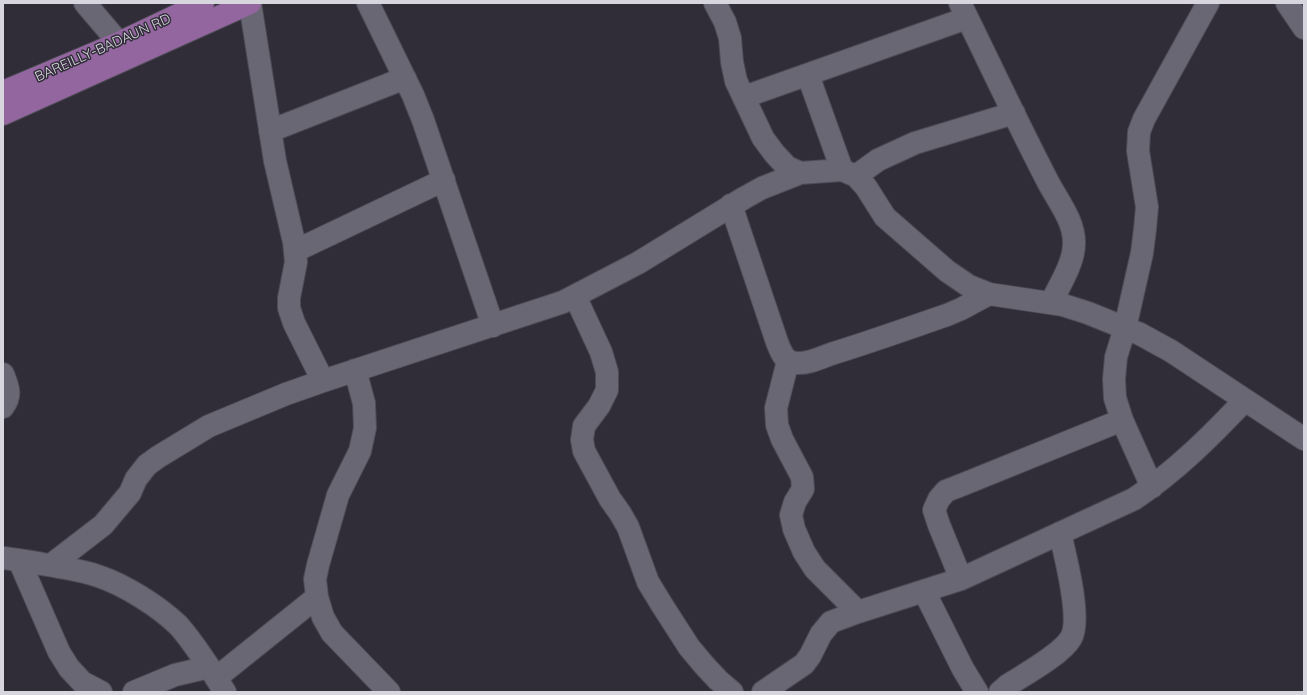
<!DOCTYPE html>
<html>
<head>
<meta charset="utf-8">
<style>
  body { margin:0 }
  #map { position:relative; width:1307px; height:695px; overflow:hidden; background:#302d39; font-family:Quicksand,sans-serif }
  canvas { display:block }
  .frame { position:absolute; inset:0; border:4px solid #d7d5dd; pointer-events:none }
</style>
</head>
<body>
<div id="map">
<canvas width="1307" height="695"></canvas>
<div class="frame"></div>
</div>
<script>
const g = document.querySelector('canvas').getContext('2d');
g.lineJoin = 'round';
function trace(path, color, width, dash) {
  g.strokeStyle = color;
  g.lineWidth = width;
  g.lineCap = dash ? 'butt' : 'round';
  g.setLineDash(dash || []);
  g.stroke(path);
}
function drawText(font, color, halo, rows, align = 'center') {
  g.font = font + ' Quicksand,sans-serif';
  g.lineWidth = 3;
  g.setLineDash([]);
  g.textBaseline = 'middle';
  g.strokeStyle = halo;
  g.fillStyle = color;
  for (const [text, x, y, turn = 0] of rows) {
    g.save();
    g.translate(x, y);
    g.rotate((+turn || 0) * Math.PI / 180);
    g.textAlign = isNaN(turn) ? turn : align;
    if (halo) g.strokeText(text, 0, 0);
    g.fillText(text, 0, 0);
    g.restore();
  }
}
const minor = new Path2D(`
  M85,3L119,43
  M250,3L275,161L294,242L296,262L289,298V308L294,323L323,381
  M368,3L413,95L423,120L493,326
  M715,3L725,22L730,38L732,62L736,81L763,138L774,153L787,167L800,173L842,170L856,176L866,187L885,217L947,271L969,286L989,294L1063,305L1088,313L1140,334L1171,351L1304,439
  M960,3C989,62 1017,122 1047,180C1057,200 1075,221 1074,244C1074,263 1059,286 1051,303
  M1287,3L1304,28
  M808,75L842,170
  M744,97L967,18
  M270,131L405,78
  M856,176L878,160L915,143L1014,113
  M731,205L777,342C781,352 784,362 796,363C808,364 820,358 831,354C870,342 909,328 947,315L961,309L989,294
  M295,251L444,180
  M575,296L601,352L607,372V390L599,406L584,426L582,440L584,451L610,499L620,513L628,527L648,582L662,605L689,647L704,665L718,680L732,692
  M788,361L776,408L777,425L782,439L802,477L803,489L795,502L791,515L794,529L804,552L815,569L858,612
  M355,370L364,403L365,428L360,451L338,495L318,565L315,579L317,597L323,617L332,633L389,692
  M3,374C8,387 12,395 3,407
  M1152,487L1122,420L1115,398L1114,379L1116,357L1125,328L1142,253L1145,229L1147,207L1138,151L1139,132L1144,119L1208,3
  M3,558C20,560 37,563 54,566C69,569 84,571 98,576C125,585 158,606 178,625C196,645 211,670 225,692
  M19,560L59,652L69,668L82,682L101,692
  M51,565L103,525L130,493L136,479L147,465L158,457L209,426L286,394L323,381L563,302L638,263L744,198L762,188L800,173
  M961,579L939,525L934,510L939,499L946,491L964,484L1122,420
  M924,591L963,669L977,692
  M216,678L317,597
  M134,692L175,675L209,667
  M763,692L804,664L810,656L821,634L831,622L858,612L961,579L1134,499C1176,471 1210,437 1245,400
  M1000,692L1008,685C1024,675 1062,654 1071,638C1082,619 1065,555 1060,533`);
const major = new Path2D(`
  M3,92L119,43L203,3
  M3,114L250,3`);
trace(minor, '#4d4b55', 24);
trace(major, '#4d4b55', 24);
trace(minor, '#6a6775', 22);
trace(major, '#9366a0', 22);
drawText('14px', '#d7d5dd', '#302d39', [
  ["BAREILLY-BADAUN RD",103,48,-24]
]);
</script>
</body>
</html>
